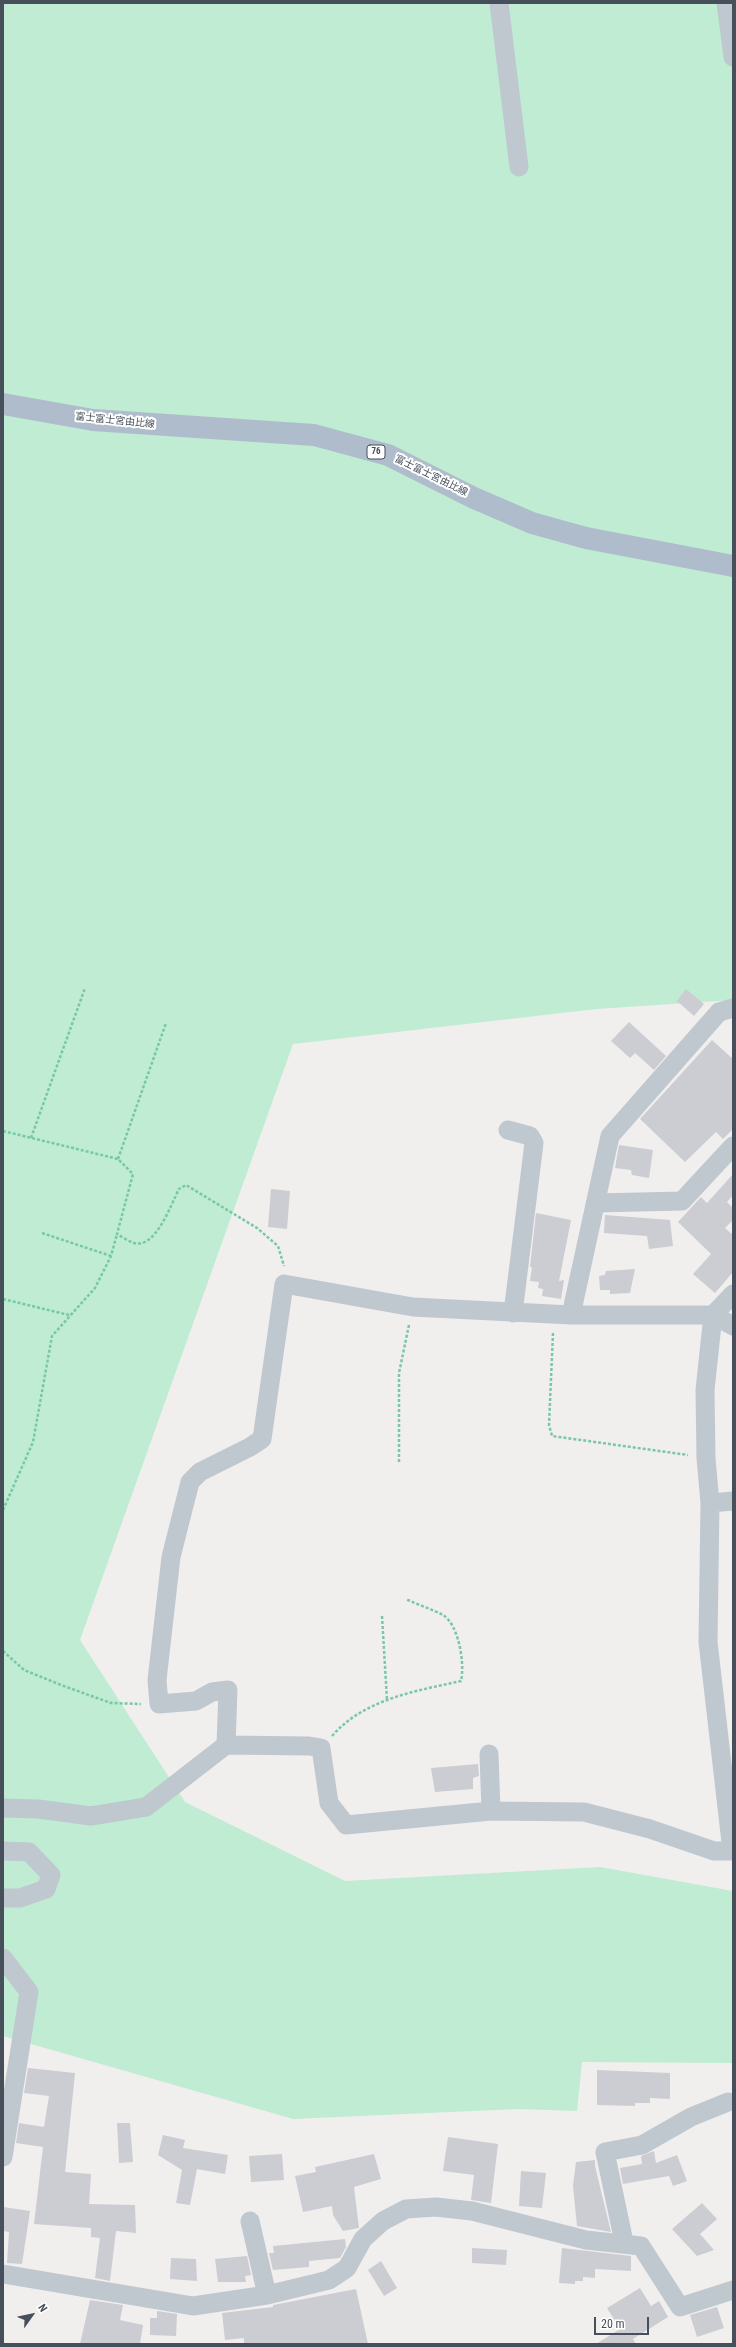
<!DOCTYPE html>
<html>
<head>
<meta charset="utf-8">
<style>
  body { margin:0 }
  #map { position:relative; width:736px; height:2347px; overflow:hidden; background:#f1eeee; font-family:"Roboto Condensed",sans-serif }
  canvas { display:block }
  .frame { position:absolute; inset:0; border:4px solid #47505a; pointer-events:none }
  .north { position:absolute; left:12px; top:2295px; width:40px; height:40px; -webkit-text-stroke:3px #fff; paint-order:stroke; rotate:57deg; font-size:11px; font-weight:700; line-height:16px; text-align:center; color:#47505a }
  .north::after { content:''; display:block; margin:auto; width:14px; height:18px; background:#47505a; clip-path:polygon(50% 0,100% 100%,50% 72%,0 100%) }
  .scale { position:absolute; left:594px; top:2317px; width:55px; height:18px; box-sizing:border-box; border:2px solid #47505a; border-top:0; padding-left:5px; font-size:12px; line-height:14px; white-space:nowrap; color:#47505a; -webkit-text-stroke:3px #fff; paint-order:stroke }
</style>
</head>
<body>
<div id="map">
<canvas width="736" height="2347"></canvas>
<div class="frame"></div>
<div class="north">N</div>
<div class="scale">20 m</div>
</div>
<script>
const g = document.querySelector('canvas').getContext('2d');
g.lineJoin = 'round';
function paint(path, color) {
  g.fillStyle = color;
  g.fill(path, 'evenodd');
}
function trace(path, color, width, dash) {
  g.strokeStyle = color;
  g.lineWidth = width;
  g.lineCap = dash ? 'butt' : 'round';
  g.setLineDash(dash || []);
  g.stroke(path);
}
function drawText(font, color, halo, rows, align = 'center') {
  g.font = font + ' "Roboto Condensed","Noto Sans JP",sans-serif';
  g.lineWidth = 4;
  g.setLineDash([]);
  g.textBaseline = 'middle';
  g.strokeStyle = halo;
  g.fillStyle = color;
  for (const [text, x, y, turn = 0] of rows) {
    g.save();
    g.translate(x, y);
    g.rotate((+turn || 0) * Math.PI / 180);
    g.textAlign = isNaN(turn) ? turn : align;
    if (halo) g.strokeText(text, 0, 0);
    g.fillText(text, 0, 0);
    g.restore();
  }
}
paint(new Path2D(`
  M3,3H733V1000L596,1009L293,1044L80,1640L185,1802L345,1881L600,1867L733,1891V2063L582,2062L577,2111L518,2109L293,2119L3,2036Z`), '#bfecd3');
paint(new Path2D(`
  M686,989L704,1004L694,1016L677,1001Z
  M629,1022L666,1056L654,1070L635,1053L630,1058L611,1041Z
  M712,1040L733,1059V1129L723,1139L716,1132L685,1162L640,1119Z
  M619,1145L653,1150L649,1178L632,1175L631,1170L615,1168Z
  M733,1174V1195L727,1202L733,1208V1220L725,1228L733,1235V1272L715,1293L693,1274L711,1254L678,1222L701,1197L707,1203Z
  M271,1189L290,1191L287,1229L268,1227Z
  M536,1213L571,1220L559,1281L564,1280L561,1299L542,1296L543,1289L538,1288L539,1282L530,1281L532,1267H530Z
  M605,1215L670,1220L673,1246L649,1249L647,1236L604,1233Z
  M635,1269L630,1293L610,1294V1290H600L599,1276L605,1275L606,1271Z
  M478,1764L479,1776L473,1778V1789L435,1792L431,1768Z
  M28,2068L75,2073L65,2172L91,2174L89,2204L135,2205L136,2233L116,2231L110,2281L95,2278L100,2238L91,2237V2228L34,2224L43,2147L16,2143L19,2123L44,2127L49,2096L24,2093Z
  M597,2070L670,2073V2099L650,2098V2103H635V2106L597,2105Z
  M117,2123H130L133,2162L119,2163Z
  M163,2135L185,2140L183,2148L228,2155L225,2174L197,2169L190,2205L176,2203L182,2170L158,2155Z
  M448,2137L498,2144L491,2203L471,2200L474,2175L443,2171Z
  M654,2151L656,2163L677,2155L687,2181L673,2186L669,2176L623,2184L620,2168L642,2164L641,2156Z
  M282,2154L284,2180L251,2182L249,2156Z
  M374,2154L381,2179L354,2187L359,2228L343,2231L333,2215L332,2206L303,2212L295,2176L316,2172L315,2167Z
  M595,2160V2166L611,2232L577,2226L573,2186L576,2162Z
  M521,2171L546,2173L542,2208L519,2206Z
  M702,2203L717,2219L700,2234L714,2250L697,2256L672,2229Z
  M3,2207L30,2211L22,2264L7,2263L9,2232L3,2231Z
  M345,2239L346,2247L340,2258L309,2261V2267L273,2270L269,2253H274L273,2246Z
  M472,2248L507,2250L506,2265L472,2263Z
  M562,2248L631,2256V2271L595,2269V2278L583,2277V2281H575V2284L559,2283Z
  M247,2256L251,2275L245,2276L246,2282H218L215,2259Z
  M171,2258L196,2259L197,2281L170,2279Z
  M381,2261L397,2288L384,2296L368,2270Z
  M640,2288L651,2306L659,2301L668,2317L633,2339L636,2344H596L620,2329L607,2308Z
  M356,2289L368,2344H244V2338L225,2340L222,2313L273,2307V2305Z
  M90,2300L123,2305L120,2320L143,2325L140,2344H80Z
  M717,2307L724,2328L697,2337L690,2315Z
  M157,2311L177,2314L176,2336L150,2335V2318H157Z`), '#cbcdd3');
trace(new Path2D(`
  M3,1131L118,1159L133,1174L117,1234C122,1237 128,1241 134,1243C156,1249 171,1204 179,1189L186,1185L257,1228L278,1246L284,1266
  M31,1138L85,988
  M118,1159L166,1023
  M42,1233L111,1256
  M3,1299L69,1315
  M553,1333L549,1425L552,1436L688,1455
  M399,1462V1373L409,1325
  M3,1510L33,1442L52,1336L95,1288L111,1256L117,1234
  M382,1616L387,1700
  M3,1651L24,1670L61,1685L111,1703L141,1704
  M332,1736C364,1699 416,1691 461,1681C465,1664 459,1625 443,1615C432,1609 418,1605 406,1599`), '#79c8a5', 2.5, [3, 2]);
trace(new Path2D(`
  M499,3L519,167
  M726,3L733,57
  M508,1130L530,1136L534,1143L513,1313
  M596,1203L682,1201L733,1146
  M571,1315L610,1136L719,1012L733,1008
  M710,1503L733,1501
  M226,1745L228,1690L212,1692L196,1701L159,1704L157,1680L171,1557L190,1482L200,1472L250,1447L262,1439L284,1284L413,1307L571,1315H713L733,1326
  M489,1754L491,1811
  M3,1808L38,1809L91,1816L146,1807L226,1745L309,1746L321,1748L329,1803L346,1825L491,1811L584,1812L650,1829L714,1851H733
  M3,1851L29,1852L51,1875L46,1889L20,1898H3
  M732,1851L708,1642L710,1503L706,1458L705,1390L713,1315L733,1294
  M3,1958L29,1992L3,2157
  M250,2221L267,2295
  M624,2242L605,2152L642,2145L691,2117L728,2102
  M3,2274L193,2306L267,2295L329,2280L347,2268L363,2239L383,2221L406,2209L436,2207L472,2211L586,2240L641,2246L680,2307L733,2290`), '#bfc8cf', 19);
trace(new Path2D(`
  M3,404L93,420L314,435L388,455L474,498L532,523L586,538L733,566`), '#afbccb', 22);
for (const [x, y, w] of [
  [376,452,18]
]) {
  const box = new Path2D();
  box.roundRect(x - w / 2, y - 7, w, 14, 3);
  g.fillStyle = '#fff';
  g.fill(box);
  trace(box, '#47505a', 1);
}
drawText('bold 9px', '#47505a', null, [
  ["76",376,452]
]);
drawText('10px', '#47505a', '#fff', [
  ["富士富士宮由比線",115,421,6],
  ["富士富士宮由比線",431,476,26]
]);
</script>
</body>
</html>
